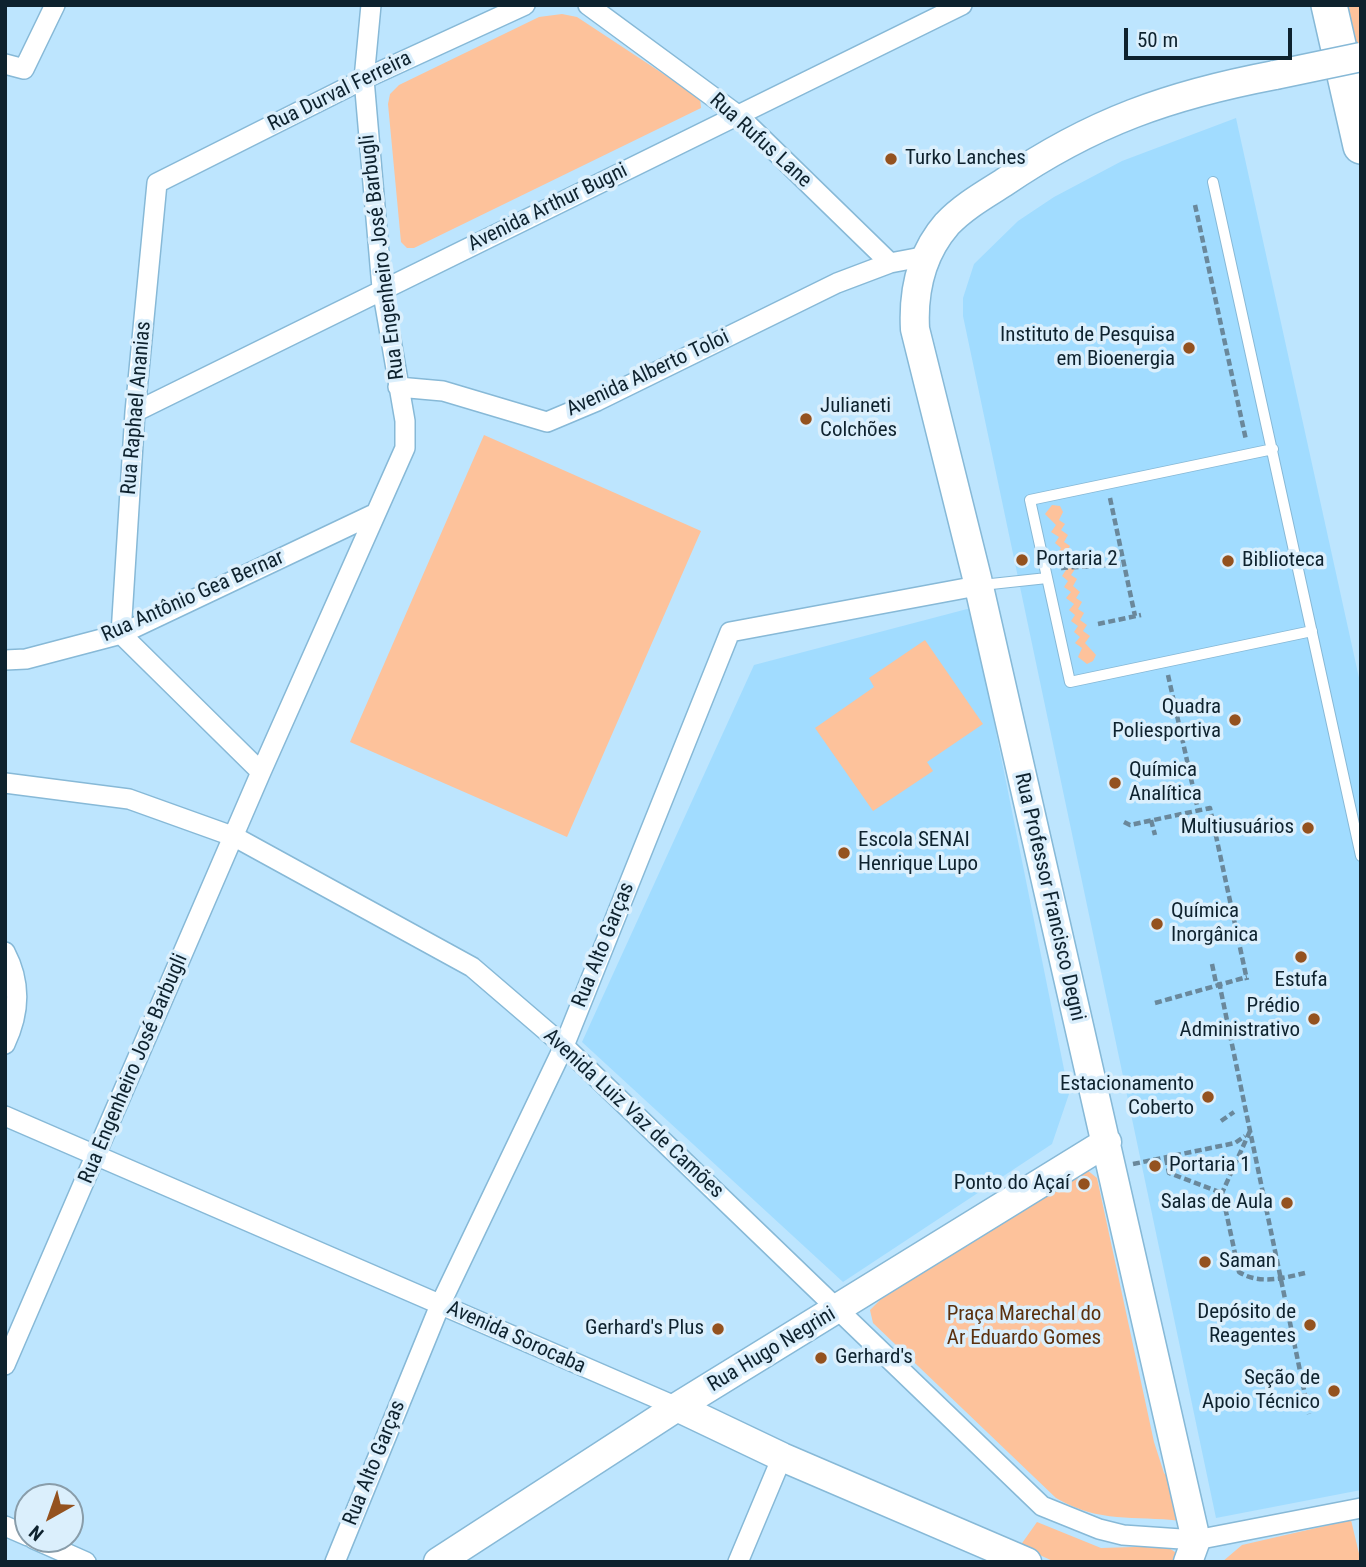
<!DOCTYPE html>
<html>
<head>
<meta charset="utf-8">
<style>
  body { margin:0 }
  #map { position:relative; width:1366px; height:1567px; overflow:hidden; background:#bde5fe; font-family:"Roboto Condensed",sans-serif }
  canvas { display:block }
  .frame { position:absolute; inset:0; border:7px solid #0e222e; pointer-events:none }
  .north { position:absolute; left:14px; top:1483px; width:70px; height:70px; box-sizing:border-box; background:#dbeffc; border:2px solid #899daa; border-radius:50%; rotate:220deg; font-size:19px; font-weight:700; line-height:28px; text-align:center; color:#0e222e }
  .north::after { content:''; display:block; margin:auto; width:24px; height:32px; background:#94521f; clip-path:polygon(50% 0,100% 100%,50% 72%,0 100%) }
  .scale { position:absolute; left:1124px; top:28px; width:168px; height:32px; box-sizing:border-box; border:4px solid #0e222e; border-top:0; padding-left:9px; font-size:21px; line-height:24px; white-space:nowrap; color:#0e222e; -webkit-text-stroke:5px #dbeffc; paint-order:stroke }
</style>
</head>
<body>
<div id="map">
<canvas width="1366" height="1567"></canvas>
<div class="frame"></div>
<div class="north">N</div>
<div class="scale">50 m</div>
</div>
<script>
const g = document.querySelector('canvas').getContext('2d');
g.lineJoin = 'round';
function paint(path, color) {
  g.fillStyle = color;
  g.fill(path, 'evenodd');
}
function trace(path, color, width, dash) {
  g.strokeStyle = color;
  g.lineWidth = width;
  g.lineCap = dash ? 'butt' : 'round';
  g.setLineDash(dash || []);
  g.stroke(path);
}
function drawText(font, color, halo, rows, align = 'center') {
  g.font = font + ' "Roboto Condensed",sans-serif';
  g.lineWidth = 7;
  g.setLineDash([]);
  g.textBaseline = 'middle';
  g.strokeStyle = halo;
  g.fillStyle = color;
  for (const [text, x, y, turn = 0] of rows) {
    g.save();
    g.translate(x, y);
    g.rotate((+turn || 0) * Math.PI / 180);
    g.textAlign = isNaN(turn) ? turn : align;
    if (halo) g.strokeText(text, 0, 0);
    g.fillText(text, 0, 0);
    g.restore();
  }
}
paint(new Path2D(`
  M1236,118L1361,687V1490L1216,1518L963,316V298L974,264L1018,221L1054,197L1122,161Z
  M971,608L1069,1094L1052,1144L843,1282L582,1042L754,665Z`), '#a1dcff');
paint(new Path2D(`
  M1343,5H1361V86Z
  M562,14L577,17L700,98L701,108L414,248H407L401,242L388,104L390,94L399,85L539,17Z
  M484,435L701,531L567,837L350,742Z
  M1052,505L1060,506L1063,512L1059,520L1065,524L1061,530L1068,535L1064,542L1070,546L1066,553L1073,558L1069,564L1075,569L1071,575L1077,579L1073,586L1080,592L1076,598L1082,602L1078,609L1084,613L1080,620L1087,625L1083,631L1090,636L1085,643L1096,655L1093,661L1087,664L1078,657L1082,648L1075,643L1080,637L1074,632L1078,626L1071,621L1075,615L1069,610L1074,604L1066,598L1071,592L1064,587L1068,581L1062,576L1066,570L1059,565L1064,559L1057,554L1061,548L1055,543L1059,537L1051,532L1056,525L1045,514Z
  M925,640L983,724L927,762L933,771L873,811L815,728L874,687L869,678Z
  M1078,1170H1087L1097,1178L1154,1442L1164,1473L1171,1480L1181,1521C1132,1515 1101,1524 1056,1498L873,1323L870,1310L881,1299Z
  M1351,1520L1361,1562H1222L1242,1545Z
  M1037,1522L1101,1548L1166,1546L1175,1552L1177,1562H1055L1020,1546Z`), '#fdc29b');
const service = new Path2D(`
  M1213,182L1361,856
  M1273,449L1030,500L1070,682L1312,631
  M982,585L1047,578`);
const minor = new Path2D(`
  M588,5L739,116L890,263
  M5,64L24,69L55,5
  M398,387L443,391L547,422L597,401L837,283L890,263L927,256
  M135,412L962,5
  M5,660L26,659L121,634L374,514
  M261,772L121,634L135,412L157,183L364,79L525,5
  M5,783L129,799L235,837L472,967L564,1046L1042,1506L1099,1529L1123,1535L1196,1540L1361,1508
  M5,952C21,982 20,1013 5,1044
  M5,1116L677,1407
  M5,1365L261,772L405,448V421L382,288L364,79L371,5
  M5,1526L28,1536
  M34,1539L86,1562
  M335,1562L440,1305L564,1046L730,632L977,586
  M738,1562L782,1457`);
const secondary = new Path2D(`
  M677,1407L782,1457L1027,1562
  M438,1562L677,1407L1107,1142
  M1188,1562L1196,1540L977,578L915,329C913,291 921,254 947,224C963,207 984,195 1003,183C1092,122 1170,95 1275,75`);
const motorway = new Path2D(`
  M1329,5L1361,146`);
trace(service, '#87b9d7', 12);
trace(minor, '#87b9d7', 22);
trace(secondary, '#87b9d7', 31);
trace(motorway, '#87b9d7', 38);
trace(new Path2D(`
  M1195,205L1246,440
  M1110,498L1135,616
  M1061,568L1124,564
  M1098,624L1141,615
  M1168,675L1198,810
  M1151,820L1155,835
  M1124,822L1130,825L1210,808L1247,980
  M1212,964L1216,983
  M1219,982L1309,1414
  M1155,1003L1247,977
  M1221,1121L1234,1112
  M1250,1131L1222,1193L1239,1272C1259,1285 1284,1278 1305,1273
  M1166,1158L1169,1173L1222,1193
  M1133,1164L1235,1143L1245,1136`), '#6a889b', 4.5, [7, 3.5]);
trace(service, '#fff', 10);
trace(minor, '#fff', 19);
trace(secondary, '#fff', 28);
trace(motorway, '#fff', 35);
const secondaryBridge = new Path2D(`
  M1275,75L1361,57`);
trace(secondaryBridge, '#87b9d7', 31, []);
trace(secondaryBridge, '#fff', 28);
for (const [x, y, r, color] of [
  [891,159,7,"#94521f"],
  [1189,348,7,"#94521f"],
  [806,419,7,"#94521f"],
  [1022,560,7,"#94521f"],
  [1228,561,7,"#94521f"],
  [1235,720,7,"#94521f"],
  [1115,783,7,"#94521f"],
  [1308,828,7,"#94521f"],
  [844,853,7,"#94521f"],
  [1157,924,7,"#94521f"],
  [1301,957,7,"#94521f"],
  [1314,1019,7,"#94521f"],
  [1208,1097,7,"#94521f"],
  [1155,1166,7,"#94521f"],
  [1084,1184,7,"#94521f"],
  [1287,1203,7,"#94521f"],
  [1205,1262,7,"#94521f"],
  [1310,1325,7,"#94521f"],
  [718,1329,7,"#94521f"],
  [821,1358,7,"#94521f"],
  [1334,1391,7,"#94521f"]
]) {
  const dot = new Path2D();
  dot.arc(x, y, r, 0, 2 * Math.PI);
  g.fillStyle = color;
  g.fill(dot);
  trace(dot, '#dbeffc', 2.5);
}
drawText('21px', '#0e222e', '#dbeffc', [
  ["Rua Durval Ferreira",340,92,-26],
  ["Rua Rufus Lane",760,141,42],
  ["Avenida Arthur Bugni",548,208,-26],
  ["Rua Engenheiro José Barbugli",383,257,-97],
  ["Avenida Alberto Toloi",648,374,-25],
  ["Rua Raphael Ananias",137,408,-85],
  ["Rua Antônio Gea Bernar",193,597,-24],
  ["Rua Professor Francisco Degni",1049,897,77],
  ["Rua Alto Garças",604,945,-68],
  ["Rua Engenheiro José Barbugli",134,1069,-67],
  ["Avenida Luiz Vaz de Camões",633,1114,43],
  ["Avenida Sorocaba",516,1338,24],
  ["Rua Hugo Negrini",772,1350,-31],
  ["Rua Alto Garças",375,1463,-68]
]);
drawText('21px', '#0e222e', '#dbeffc', [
  ["Turko Lanches",905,159],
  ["Instituto de Pesquisa",1175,336,"right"],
  ["em Bioenergia",1175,360,"right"],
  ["Julianeti",820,407],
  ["Colchões",820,431],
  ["Portaria 2",1036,560],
  ["Biblioteca",1242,561],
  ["Quadra",1221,708,"right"],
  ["Poliesportiva",1221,732,"right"],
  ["Química",1129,771],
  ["Analítica",1129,795],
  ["Multiusuários",1294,828,"right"],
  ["Escola SENAI",858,841],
  ["Henrique Lupo",858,865],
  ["Química",1171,912],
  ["Inorgânica",1171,936],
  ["Estufa",1301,981,"center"],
  ["Prédio",1300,1007,"right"],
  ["Administrativo",1300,1031,"right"],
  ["Estacionamento",1194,1085,"right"],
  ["Coberto",1194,1109,"right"],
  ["Portaria 1",1169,1166],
  ["Ponto do Açaí",1070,1184,"right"],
  ["Salas de Aula",1273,1203,"right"],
  ["Saman",1219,1262],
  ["Depósito de",1296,1313,"right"],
  ["Reagentes",1296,1337,"right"],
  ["Gerhard's Plus",704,1329,"right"],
  ["Gerhard's",835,1358],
  ["Seção de",1320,1379,"right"],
  ["Apoio Técnico",1320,1403,"right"]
], 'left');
drawText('21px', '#5b300d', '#dbeffc', [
  ["Praça Marechal do",1024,1315],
  ["Ar Eduardo Gomes",1024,1339]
]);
</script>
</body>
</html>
